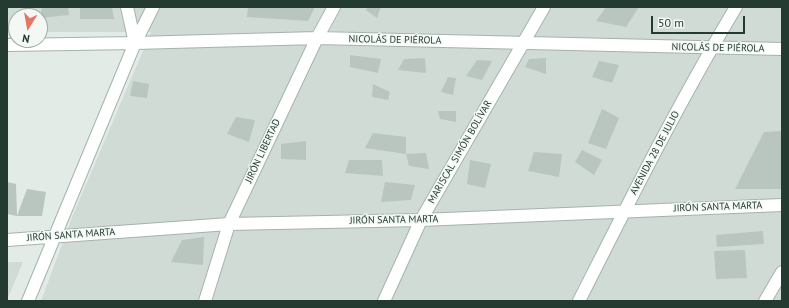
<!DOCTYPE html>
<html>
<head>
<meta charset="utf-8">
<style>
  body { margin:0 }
  #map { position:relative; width:789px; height:308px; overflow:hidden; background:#e2ebe6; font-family:"PT Sans",sans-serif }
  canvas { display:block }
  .frame { position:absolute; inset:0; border:8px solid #243b32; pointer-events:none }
  .north { position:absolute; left:8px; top:8px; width:40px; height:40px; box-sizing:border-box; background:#f3f8f5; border:1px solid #a0aca7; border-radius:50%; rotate:191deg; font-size:11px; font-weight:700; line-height:16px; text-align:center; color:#243b32 }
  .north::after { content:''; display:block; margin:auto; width:14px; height:18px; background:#e87564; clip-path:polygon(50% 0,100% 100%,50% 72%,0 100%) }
  .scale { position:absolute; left:651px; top:16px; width:94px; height:18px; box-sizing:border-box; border:2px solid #243b32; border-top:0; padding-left:5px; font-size:12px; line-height:14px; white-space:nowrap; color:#243b32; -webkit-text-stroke:3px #f3f8f5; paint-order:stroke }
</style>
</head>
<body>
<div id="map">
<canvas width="789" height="308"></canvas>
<div class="frame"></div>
<div class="north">N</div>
<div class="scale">50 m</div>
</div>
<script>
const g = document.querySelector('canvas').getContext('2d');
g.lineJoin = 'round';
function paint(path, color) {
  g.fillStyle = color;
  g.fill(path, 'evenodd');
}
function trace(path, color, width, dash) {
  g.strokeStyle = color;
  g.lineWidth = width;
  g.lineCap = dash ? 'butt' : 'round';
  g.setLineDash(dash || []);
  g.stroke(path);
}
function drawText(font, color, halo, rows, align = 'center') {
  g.font = font + ' "PT Sans",sans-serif';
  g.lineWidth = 3;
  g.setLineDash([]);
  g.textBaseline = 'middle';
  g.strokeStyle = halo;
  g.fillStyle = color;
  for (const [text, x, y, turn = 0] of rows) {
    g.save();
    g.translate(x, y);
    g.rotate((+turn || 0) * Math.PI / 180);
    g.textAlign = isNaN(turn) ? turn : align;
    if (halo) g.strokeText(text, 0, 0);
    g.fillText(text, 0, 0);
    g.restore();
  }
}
paint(new Path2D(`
  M7,7H782V301H41L73,215L151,32H40V16H16V32H7Z
  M7,262H23L7,300Z`), '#d1dbd5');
paint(new Path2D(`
  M42,7H68L69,15L40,18Z
  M80,7H112L114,19H80Z
  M248,7H315L308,21L247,17Z
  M368,7H381L377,18L366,10Z
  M606,7H639L626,27L596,21Z
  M350,55L381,59L378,73L350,67Z
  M425,58L426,73L398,70L404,59Z
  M546,58V74L525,67L529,59Z
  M477,60L492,61L482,80L466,76Z
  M599,61L619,65L612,83L592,77Z
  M448,77L456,78L453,95L441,92Z
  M133,81L149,84L147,98L130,96Z
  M373,84L390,92L388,100L372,97Z
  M602,109L619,118L606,149L588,143Z
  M438,111H456V122L440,119Z
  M236,117L255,120L249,142L227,134Z
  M782,131V189H735L764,132Z
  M373,133L406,137V154L365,148Z
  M306,141V160L281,159V144Z
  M582,150L602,160L594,175L575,162Z
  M534,152L562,154L559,177L528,171Z
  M426,153L429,169L409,166L406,154Z
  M349,160H382L383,176L345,173Z
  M470,160L491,164L485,188L467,184Z
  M7,182L16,184L17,216L27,189L46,192L42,216H17L7,214Z
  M385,182L415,185L411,200L381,202Z
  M763,231L764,244L717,247L716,235Z
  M204,237L203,265L171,262L182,240Z
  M745,250L747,278L716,279L714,251Z`), '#b8c6bf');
const minor = new Path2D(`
  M127,7L135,43
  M7,45L135,43L317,38L782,49
  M7,240L229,224L421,220L782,205
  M28,301L135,43L153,7
  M205,301L229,224L317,38L334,7
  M384,301L421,220L544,7
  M579,301C629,202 679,102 736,7
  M765,301L782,272`);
trace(minor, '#a5b3ac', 14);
trace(minor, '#fff', 12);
drawText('10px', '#243b32', '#f3f8f5', [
  ["NICOLÁS DE PIÉROLA",395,40,1],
  ["NICOLÁS DE PIÉROLA",718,48,1],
  ["JIRÓN LIBERTAD",263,151,-65],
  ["MARISCAL SIMÓN BOLÍVAR",460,152,-60],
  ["AVENIDA 28 DE JULIO",655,153,-62],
  ["JIRÓN SANTA MARTA",718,207,-2],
  ["JIRÓN SANTA MARTA",394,220,-1],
  ["JIRÓN SANTA MARTA",71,235,-4]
]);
</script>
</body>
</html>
